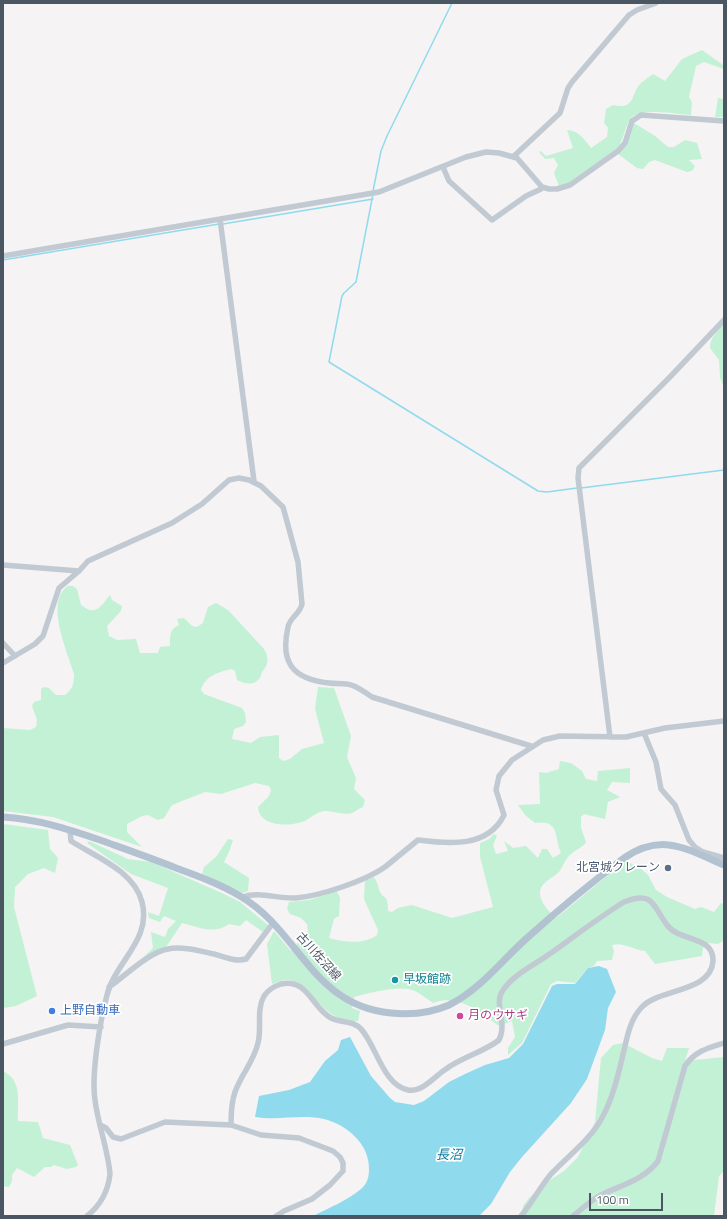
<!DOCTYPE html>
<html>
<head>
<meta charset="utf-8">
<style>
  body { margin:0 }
  #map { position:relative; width:727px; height:1219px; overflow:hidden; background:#f5f3f3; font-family:"Titillium Web",sans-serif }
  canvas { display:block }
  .frame { position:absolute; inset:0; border:4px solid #4a5661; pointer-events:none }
  .scale { position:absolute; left:589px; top:1193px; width:74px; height:18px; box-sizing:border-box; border:2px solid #4a5661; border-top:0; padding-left:5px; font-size:12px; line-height:14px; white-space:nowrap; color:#4a5661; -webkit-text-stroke:3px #fff; paint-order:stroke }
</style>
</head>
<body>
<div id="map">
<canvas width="727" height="1219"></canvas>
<div class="frame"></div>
<div class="scale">100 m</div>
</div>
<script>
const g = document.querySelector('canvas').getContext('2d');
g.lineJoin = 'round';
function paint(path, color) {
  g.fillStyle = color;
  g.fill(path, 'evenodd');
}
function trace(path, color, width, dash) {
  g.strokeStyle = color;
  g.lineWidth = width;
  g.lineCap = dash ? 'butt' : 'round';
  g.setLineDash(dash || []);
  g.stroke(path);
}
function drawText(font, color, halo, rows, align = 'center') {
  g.font = font + ' "Titillium Web","Noto Sans JP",sans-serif';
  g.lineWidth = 3.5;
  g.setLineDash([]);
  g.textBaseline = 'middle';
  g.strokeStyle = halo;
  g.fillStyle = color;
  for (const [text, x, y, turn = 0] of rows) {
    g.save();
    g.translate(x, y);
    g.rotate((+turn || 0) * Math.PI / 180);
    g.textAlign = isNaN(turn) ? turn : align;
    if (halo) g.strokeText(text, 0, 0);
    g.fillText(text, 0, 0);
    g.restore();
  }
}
paint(new Path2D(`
  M702,50L723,65L724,69L704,62L696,66L689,97L692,102L691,115C678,114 639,107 631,118C624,128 624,140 617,149L568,183L559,186L554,173L558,165L554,158L545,159L539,152L541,151L546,156L573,148L567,130C578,130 585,140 591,148L607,137L608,128L604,123L606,109L613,105C635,110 630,96 640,84C644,80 649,77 653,74L665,81L682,59Z
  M718,98L724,99V117H715Z
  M634,123L655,136L668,147H674L685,140L697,143L702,159L689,160L695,166L692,171L687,172L655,160L649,162L643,169L637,168L618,154Z
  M724,324V389L720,377L719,360L710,348C710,337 717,332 724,324Z
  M68,586H73L77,589L81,605C96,617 101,606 110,595L112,600L122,606L121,611L107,626L109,636L117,640L136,639L140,653H158L160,647L170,646C170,637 169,629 179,625L177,619L184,618L192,626L197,627L203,623L208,607L216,603L228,610L264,649C269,657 269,664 262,672C261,674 261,678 258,680C253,686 243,683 237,680L235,671L232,669C218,672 205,676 201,690L204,694L242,708L245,713L246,722L243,726L234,729L232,739L251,743L260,737L279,735V758L283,761L290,759L302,749L324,743L315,709L318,687L334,688L351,736L347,757L356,778L354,789L365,800L363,807C359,808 355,812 352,813C344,816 333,810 324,811C314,813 309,820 302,822C287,827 259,826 258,807L269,796L271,790L269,786L255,783L221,794L205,792L172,805L164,818L158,820L148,815L142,816L127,824V832L142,847L53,817L3,811V728L30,730L36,727L37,720L32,706L34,702L41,700V689L44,687L49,688L56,695H65C73,689 74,683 74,674C68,653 44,601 68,586Z
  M560,761L571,763L582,771L586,779L597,781L598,771L630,768V783L612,782L607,790L620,797L608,802L605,819L584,814L581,817V828L586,842C582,848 577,849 571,854C566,858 563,866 559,872C554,877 546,880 542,886C535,897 548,911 556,918L625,861L638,866L648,875L656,890L667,897L695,909L701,907L714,912L721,903L724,904V940L718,944L708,943L703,948L702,956L655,964L645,951C633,950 624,942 612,945L614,951L612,960L597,961L594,966L588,968L575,983L557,981L551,984L522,1043L508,1055V1048L515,1037L512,1021L499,1026C481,1012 457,993 433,1003C427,999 421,994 415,991C400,984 369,993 354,997L352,1008L360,1011L358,1021C320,1025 311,977 284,980C280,981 276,983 272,984L267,944L274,931L291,951L308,931L307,924L301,918L290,914L287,909L289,902L309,900L337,891L340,898L339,916L334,919L329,938C344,942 364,945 377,935L378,930L364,899L365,881L374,877C377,882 378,885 379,890C384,901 388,893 388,911L392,912L398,908L412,905L452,918L493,907L480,857V843L489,839L494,834L497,836L493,845L496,854L508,851L504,841L513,848L526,846L538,858L542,849H547L553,858L561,853C554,837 560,819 535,823L525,815L518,805L540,804L539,772L546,773L559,769Z
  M3,824L48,830L50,849L58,858L55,873L44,868L28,874L15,887L14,907L37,996L16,1006L3,1008Z
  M228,839L233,840L229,852L224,862L249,878L248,891L242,893L202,874L204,867L216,857Z
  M89,841L128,859L151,862L224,894L240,902L268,925L263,932L246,920L240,926L229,924C215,935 198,927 182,923L166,947L136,964L153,948L151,932L165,937L168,929L176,921L164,916L160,922L149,918L148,912L159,916L168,888L131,874L87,843Z
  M623,1043L652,1058L662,1061L667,1048H689L685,1061L724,1057V1171L719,1176L714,1216H521L523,1206L528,1199L541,1186L564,1171L578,1157L595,1122L601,1058L613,1045Z
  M3,1071C23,1081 17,1101 18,1121L38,1122L43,1138L70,1145L78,1165L76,1167L67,1169L54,1165L51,1167H45L34,1177L17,1168L12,1175V1181L9,1187L3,1186Z`), '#c3f1d5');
paint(new Path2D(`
  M599,966L607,969L616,992L608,1008L605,1030L587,1079L571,1103L522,1157L510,1172L491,1204L479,1216H313C329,1208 348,1200 361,1189C367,1184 369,1177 369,1170C370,1145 348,1125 324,1119C301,1114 278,1121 255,1117L259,1096L289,1090L310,1082L325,1061L338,1050L341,1040L350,1037L371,1076L390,1098L395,1102L414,1105L424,1101L449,1082L465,1074L485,1065L509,1058L523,1044L552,986L557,984H575L588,968Z`), '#90daee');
trace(new Path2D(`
  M373,191L381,151L387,136L452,3
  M373,194L356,282L344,293L342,296L329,362L538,491L547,492L577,488
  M223,224L373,199
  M3,260L219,224
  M581,488L724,470`), '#90daee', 1.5);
trace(new Path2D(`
  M514,156L560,113L568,88L572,82L629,15L637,10L656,3
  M443,167L449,181L492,220L526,196L541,189L542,187
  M220,219L254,481
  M3,256L379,192L466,157L486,152L499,153L517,158L542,187L549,189H557L570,185L618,151L625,143L632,121L641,115L724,121
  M3,565L79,571
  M3,643L15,656
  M3,663L35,644L43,636L59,588L79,571L88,561L172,523L202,504L229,480L239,478L249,480L261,486L283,507L298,562L302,604C300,614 290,617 288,627C280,662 292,679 329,683C335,684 341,683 347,684C356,685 364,692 372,697L531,746
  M644,733L656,762L661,789L675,805L689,840L695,847L703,852
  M610,737L578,478L579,468L669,378L724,320
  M70,830L71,841C96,857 134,871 142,902C152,940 115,962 107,995C100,1021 91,1075 95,1100C98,1125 108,1149 110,1174C108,1192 101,1205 87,1216
  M701,855L703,852L724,858
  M242,897C260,891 277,899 296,898C320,896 365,881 385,867C396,858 407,849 418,840C449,844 488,848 504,815L496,790L499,776L512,760L543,740L560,736L626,737L665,728L724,721
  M109,987C125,976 149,952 168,949C181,946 200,951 214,954C225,957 235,962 246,959L273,923
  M3,1044L68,1025L101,1027
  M100,1125L106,1128L113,1137L121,1139L165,1122L231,1125L261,1135L299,1138L333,1151L340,1157L343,1163V1171L330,1185L312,1199L284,1211L276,1216
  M231,1125C231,1114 231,1103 235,1092C241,1075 254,1061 258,1043C262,1028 256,1010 264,996C268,990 275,986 281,984C308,978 312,1008 331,1018C341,1023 353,1020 361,1029C376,1045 383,1085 408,1090C422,1093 435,1076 446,1069C462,1057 484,1052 499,1040C508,1022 493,1004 503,990C514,974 536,964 551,953C575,936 598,918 624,902C653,890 653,906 667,925C679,942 714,935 713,961C711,993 658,988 641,1008C631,1019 628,1033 625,1046C619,1071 614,1096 602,1118C590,1140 568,1156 551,1174C540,1187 532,1203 521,1216
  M573,1216C582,1209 591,1200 601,1195C621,1185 644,1180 658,1161L685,1066C695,1051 708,1048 724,1043`), '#c1cad2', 5.5);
trace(new Path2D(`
  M3,817C37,819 68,829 100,840C125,849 151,858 176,868C198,876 220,884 240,896C300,931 311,1005 391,1013C411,1015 431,1013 449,1005C480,990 502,960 527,938C558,910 591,883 624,858C662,832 687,849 724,865`), '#b3c2d1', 7);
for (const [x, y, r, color] of [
  [668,868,4,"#5c6f8a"],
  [395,980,4,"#0f9aa8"],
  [52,1011,4,"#3f7fe0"],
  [460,1016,4,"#d1479c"]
]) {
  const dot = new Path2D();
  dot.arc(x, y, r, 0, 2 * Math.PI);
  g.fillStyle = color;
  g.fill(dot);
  trace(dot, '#fff', 1.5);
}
drawText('12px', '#4e5e75', '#fff', [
  ["北宮城クレーン",660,868]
], 'right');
drawText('12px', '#4a5661', '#fff', [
  ["古川佐沼線",318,957,48]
]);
drawText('12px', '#0d838f', '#fff', [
  ["早坂館跡",403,980]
], 'left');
drawText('12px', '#366cbe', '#fff', [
  ["上野自動車",60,1011]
], 'left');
drawText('12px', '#b23c85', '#fff', [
  ["月のウサギ",468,1016]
], 'left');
drawText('italic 13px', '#0c7c9b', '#fff', [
  ["長沼",449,1156]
]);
</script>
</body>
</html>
